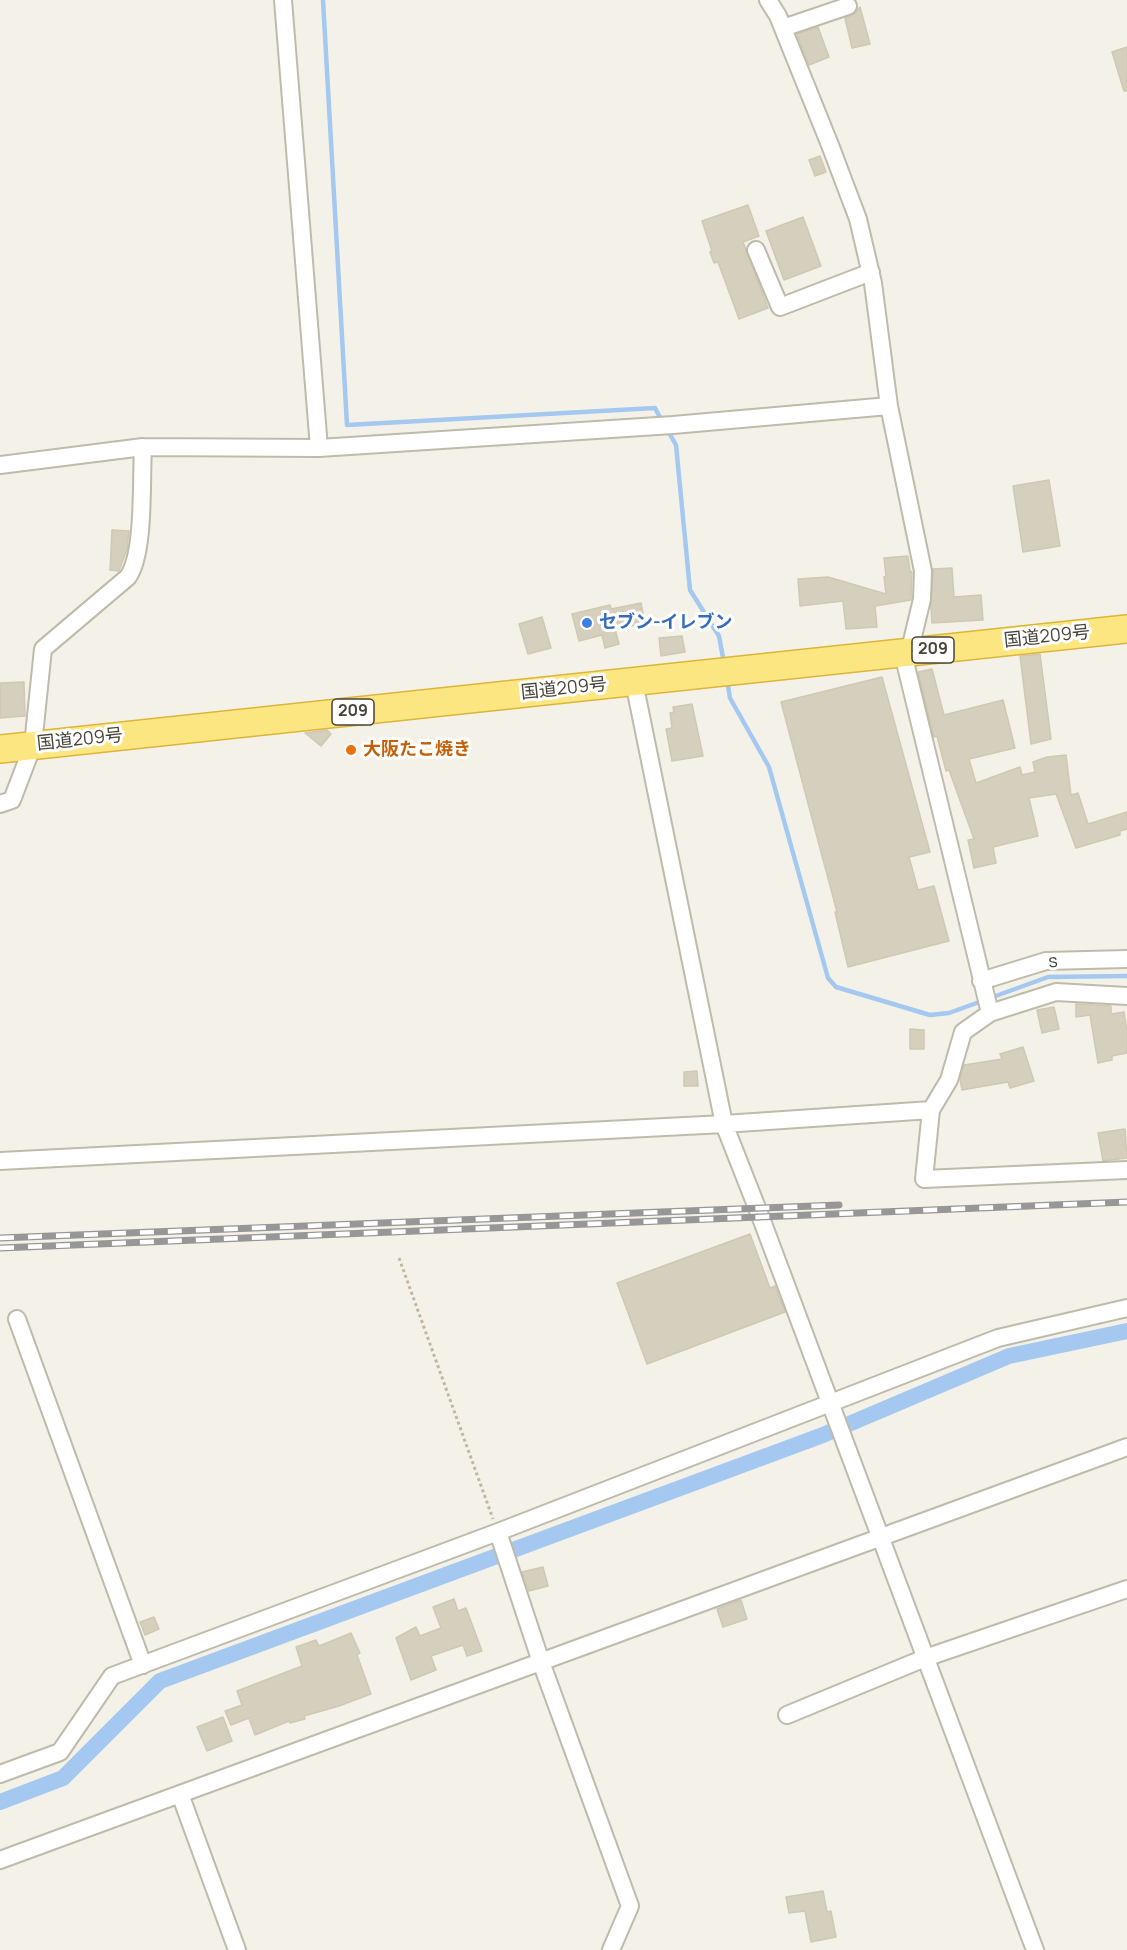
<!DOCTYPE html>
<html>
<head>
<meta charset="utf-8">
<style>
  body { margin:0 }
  canvas { display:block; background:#f4f2e8 }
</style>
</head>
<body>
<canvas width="1127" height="1950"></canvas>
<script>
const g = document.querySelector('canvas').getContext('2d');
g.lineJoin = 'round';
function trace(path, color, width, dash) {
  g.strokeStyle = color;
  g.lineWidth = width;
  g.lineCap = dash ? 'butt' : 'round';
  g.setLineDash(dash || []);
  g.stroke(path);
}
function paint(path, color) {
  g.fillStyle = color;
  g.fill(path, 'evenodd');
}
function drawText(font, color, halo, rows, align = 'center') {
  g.font = font + ' Manrope,"Noto Sans JP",sans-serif';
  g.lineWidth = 6;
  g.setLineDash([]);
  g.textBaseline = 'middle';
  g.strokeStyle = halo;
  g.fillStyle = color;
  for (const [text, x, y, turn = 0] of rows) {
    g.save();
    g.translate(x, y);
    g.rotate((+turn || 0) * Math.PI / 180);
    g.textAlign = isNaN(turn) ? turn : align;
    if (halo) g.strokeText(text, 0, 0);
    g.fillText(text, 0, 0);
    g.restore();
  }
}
trace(new Path2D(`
  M323,0L347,425L655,408L662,421
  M667,429L676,445L690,590L719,636L724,663
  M727,680L730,698L769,767L828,978L836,987L930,1015L949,1013L1048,977L1127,976`), '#a5c8f0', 4.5);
trace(new Path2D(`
  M0,1802L63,1778L160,1681L823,1435L1009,1356L1127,1331`), '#a5c8f0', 16);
const building = new Path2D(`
  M860,7L870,44L852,48L845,18L855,13Z
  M818,27L829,57L809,65L797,34Z
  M1127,47V91H1124L1112,52Z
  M820,156L826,172L815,176L809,160Z
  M748,205L759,236L743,242L768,308L739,319L718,262L714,263L710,252L712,251L702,221Z
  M803,217L821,266L784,280L766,231Z
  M1049,480L1060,546L1023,552L1013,486Z
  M112,530L129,531L127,549L119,571L110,570Z
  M908,556L910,571L912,572L911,600L875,606L877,627L846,629L843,601L800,606L798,579L828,577L886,594L884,577L886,576L884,558Z
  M952,568L954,597L981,595L983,620L932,623L931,607L933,569Z
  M641,603L645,623L615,629L619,644L605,648L602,635L579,641L572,614L610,605L611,609Z
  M542,617L551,648L528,654L519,624Z
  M682,636L685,652L661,656L659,638Z
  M1040,654L1051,739L1031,744L1020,656Z
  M932,669L944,715L1003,700L1015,748L969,759L976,783L1020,767L1022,775L1035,772L1033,762L1047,757L1066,755L1071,795L1078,793L1088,824L1127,812V829L1120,831V835L1076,848L1056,794L1029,798L1038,836L993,847L996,863L974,868L968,840L974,839L949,770L946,771L937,736L934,737L918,672Z
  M882,677L930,852L909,857L918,890L934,886L949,941L848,967L835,912H837L781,702Z
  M24,682L25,716L0,718V683Z
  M692,704L703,756L672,761L666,729L672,728L670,713L674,712L673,707Z
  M327,730L331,734L321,746L305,733Z
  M1076,1004L1111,1006V1014L1124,1012L1127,1032V1053L1112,1056V1060L1098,1063L1090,1015L1076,1017Z
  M1054,1007L1059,1029L1042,1033L1037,1010Z
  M910,1029L924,1030V1049H910Z
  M1023,1047L1034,1081L1010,1088L1008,1082L962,1090L960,1079L964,1065L1002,1059L1000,1054Z
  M697,1071L698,1086H684V1072Z
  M1125,1129L1127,1158L1103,1161L1098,1133Z
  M750,1234L770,1288L775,1286L785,1312L647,1364L617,1283Z
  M543,1567L548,1586L529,1591L522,1572Z
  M454,1599L458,1611L466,1608L482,1651L467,1656L463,1645L431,1656L436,1670L411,1680L396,1638L416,1627L420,1636L441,1628L433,1607Z
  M741,1600L747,1619L723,1627L717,1609Z
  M154,1617L159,1629L145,1635L140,1622Z
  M351,1633L360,1653L357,1655L371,1694L339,1706L304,1716L305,1719L290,1723L289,1721L255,1735L249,1718L231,1725L225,1711L242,1705L237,1691L302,1666L296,1647L316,1640L319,1646Z
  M223,1717L232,1741L207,1751L197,1727Z
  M823,1891L827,1912L831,1911L836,1937L811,1942L805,1911L789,1913L786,1897Z`);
paint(building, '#d5cfbd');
trace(building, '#d0c8b1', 1.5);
const minor = new Path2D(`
  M283,0L319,448
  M768,0L778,16L830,145L858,219L873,283L889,406L923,571L922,599L906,666L990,1013L963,1032L949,1080L931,1110L924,1179L1127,1170
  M783,28L848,6
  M756,250L780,307L871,272
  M0,465L143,447L319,448L673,425L889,406
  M634,682L724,1124L761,1218L1035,1950
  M0,804L12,800L33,745L43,649L128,577C145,553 141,479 143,447
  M981,981L1046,961L1127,959
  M990,1013L1056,992L1127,996
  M0,1161L724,1124L931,1110
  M17,1319L143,1665
  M498,1532L541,1662L630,1906L611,1950
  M787,1715L925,1658L1127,1589
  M0,1774L60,1752L112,1676L498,1532L998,1338L1127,1308
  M180,1794L237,1950
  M0,1860L1127,1447`);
const trunk = new Path2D(`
  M0,749L1127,629`);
trace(minor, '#bfbbab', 20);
trace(trunk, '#dcb53a', 30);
trace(new Path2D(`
  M399,1258L493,1519`), '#c1b89c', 3, [3, 3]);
trace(minor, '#fff', 16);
trace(trunk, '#fce681', 27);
const rail = new Path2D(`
  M0,1238L839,1205
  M0,1248L1127,1202`);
trace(rail, '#979797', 7);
trace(rail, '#fff', 4.5, [14]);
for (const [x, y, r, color] of [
  [587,623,6,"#3f7fe0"],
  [351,750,6,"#e8710a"]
]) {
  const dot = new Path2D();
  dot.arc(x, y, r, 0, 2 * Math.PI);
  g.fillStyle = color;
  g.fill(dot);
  trace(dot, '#fff', 2);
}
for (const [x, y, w] of [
  [933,650,42],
  [353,712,42]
]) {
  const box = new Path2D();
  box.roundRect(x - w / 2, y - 13, w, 26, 4.5);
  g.fillStyle = '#fff';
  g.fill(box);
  trace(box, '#474337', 1.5);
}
drawText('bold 16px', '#474337', null, [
  ["209",933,650],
  ["209",353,712]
]);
drawText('bold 18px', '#366cbe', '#fff', [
  ["セブン-イレブン",599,623]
], 'left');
drawText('18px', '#474337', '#fff', [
  ["国道209号",1047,637,-6],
  ["国道209号",564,689,-6],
  ["国道209号",80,740,-6],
  ["s",1053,962,-5]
]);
drawText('bold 18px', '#c56008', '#fff', [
  ["大阪たこ焼き",363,750]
], 'left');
</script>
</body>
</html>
